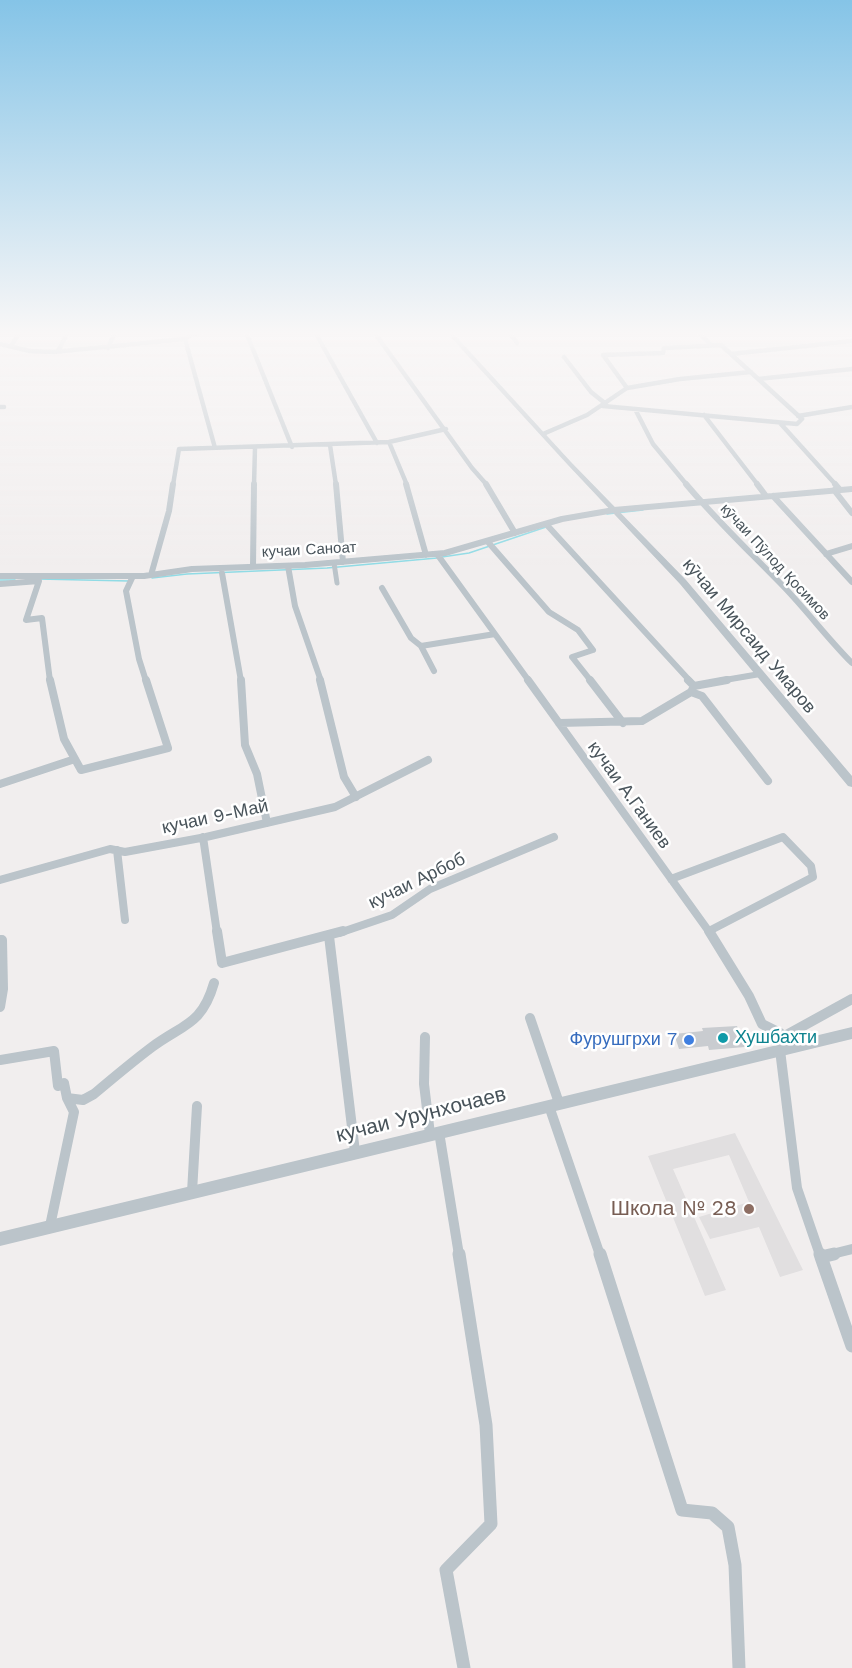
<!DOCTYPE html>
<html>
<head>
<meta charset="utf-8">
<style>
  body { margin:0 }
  canvas { display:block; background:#f1eeee }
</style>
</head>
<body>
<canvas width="852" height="1668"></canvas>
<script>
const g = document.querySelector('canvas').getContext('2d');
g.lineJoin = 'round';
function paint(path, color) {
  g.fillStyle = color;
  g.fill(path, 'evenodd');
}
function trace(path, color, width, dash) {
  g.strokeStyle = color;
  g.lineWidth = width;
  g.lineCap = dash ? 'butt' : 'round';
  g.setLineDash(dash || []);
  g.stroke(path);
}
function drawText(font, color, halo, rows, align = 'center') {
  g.font = font + ' "Work Sans",sans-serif';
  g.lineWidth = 5;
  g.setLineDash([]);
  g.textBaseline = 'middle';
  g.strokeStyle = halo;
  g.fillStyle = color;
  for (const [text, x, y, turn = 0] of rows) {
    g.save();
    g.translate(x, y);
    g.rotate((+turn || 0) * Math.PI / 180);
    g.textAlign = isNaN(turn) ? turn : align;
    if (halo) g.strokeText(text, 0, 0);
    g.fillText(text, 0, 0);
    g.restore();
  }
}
paint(new Path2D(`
  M735,1133L803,1270L780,1277L759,1227L710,1239L699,1217L749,1202L729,1155L673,1169L726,1290L705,1296L648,1156Z`), '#e1dfe0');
trace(new Path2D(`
  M607,514L643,510
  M442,557L469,553L546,527
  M152,578L187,574L327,568L437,558
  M38,579L129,581
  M0,580H15`), '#90dbe5', 1.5);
paint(new Path2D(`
  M737,1026L745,1047L709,1050L708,1046L679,1049L674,1034L703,1031L702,1028Z`), '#c9ccd0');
trace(new Path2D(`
  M334,563L337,583`), '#bbc4ca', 5);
trace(new Path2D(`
  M246,332L292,447
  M315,332L377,443
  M374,332L472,468L487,485
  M509,332L517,343
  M698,332L711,345
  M185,339L215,448
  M0,344L30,351L53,352L185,339L190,335L203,332
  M11,346L20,332
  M108,348L115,332
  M58,351L68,332
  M731,354L852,341
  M564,357L591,392L606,404
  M758,379L852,369
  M627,388L680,379L751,372
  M0,407H4
  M635,409L653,444L687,485
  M704,415L758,485
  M798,416L852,407
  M780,423L836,485
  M543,434L587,415L627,388L603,355L663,353L664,348L721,345L802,419L797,424L603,406
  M389,442L407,485
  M330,445L336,485
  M173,485L179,449L389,442L446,429
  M254,485L255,448`), '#bbc4ca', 4.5);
trace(new Path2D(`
  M336,484L343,562
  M406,484L426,555
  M486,484L515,533
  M686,484C717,521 751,553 784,587C808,612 828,639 852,663
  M757,484L766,496
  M835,484L840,490
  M834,490L852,513
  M773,496L852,582
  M546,524L690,681
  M488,542L549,612L578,630L593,650L572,657L591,681
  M437,554L529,681
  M826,554L852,546
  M288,566L295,606L321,681
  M253,567L254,484
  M222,573L241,681
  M151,575L169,511L173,484
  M0,576H144L192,569L305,565L445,553L562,519L614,510L852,489
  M133,576L126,591L139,659L146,681
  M0,584L39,581L26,620L42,618L50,681
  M382,588L411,638L421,646
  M434,671L421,646L495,634
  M719,681L760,674`), '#bbc4ca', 6);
trace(new Path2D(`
  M50,680L64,739L81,770L168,748L146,680
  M241,680L245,745L257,774L267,823
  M320,680L344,777L356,797
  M528,680L710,933
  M590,680L623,723
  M694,686L727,680
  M691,692L702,696L768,781
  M559,723L642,721L691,692L694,686L688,680
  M0,784L72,760
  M203,837L217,933
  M117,850L125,920
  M671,879L783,837L811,866L813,877L709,931
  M0,880L110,849L125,852L206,837L335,807L428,760
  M339,933L392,915L430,889L554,837`), '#bbc4ca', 8);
trace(new Path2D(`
  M217,931L222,963L343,931
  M709,931L749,996L762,1024L780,1033L789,1048
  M329,936L355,1152
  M0,940H2L3,989L0,1007
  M530,1018L559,1103
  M425,1037L424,1084L430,1134
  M783,1037L852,999
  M780,1050L797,1188L820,1255
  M0,1060L54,1051L58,1086L64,1083L67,1098L74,1112L50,1226
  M67,1098L83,1100L94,1094C113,1078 132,1062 152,1047C183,1024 202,1025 214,983
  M549,1106L600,1255
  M439,1132L459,1255
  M192,1192L197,1106
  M828,1255L852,1249`), '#bbc4ca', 10);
trace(new Path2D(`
  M459,1254L486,1425L491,1524L446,1570L464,1668
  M600,1254L682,1510L712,1513L728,1527L735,1565L739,1668
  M820,1254L821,1257L834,1254
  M821,1257L852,1346`), '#bbc4ca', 13);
paint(new Path2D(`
  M446,332H452L571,462L686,580L852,776V787L848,786L680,584L567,464Z
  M852,1027V1039L0,1246V1232Z`), '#bbc4ca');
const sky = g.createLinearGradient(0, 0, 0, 565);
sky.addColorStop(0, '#85c4e7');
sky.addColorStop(0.59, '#f9f7f7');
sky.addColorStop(1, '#f9f7f700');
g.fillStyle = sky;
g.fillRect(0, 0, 852, 565);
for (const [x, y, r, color] of [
  [723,1038,6,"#0f9aa8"],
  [689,1040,6,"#3f7fe0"],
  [749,1209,6,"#8d6e63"]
]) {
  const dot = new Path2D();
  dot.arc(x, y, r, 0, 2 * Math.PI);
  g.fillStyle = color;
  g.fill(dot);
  trace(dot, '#fff', 2);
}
drawText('15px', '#48535a', '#fff', [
  ["кучаи Саноат",309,550,-3],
  ["кӯчаи Пӯлод Қосимов",775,562,47]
]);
drawText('18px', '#48535a', '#fff', [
  ["кӯчаи Мирсаид Умаров",749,636,50],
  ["кучаи А.Ганиев",629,795,54],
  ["кучаи 9-Май",215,817,-12],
  ["кучаи Арбоб",417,881,-26]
]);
drawText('18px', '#0d838f', '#fff', [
  ["Хушбахти",735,1038]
], 'left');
drawText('18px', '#366cbe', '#fff', [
  ["Фурушгрхи 7",677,1040]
], 'right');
drawText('21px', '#48535a', '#fff', [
  ["кучаи Урунхочаев",421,1115,-14]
]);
drawText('21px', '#785e54', '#fff', [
  ["Школа № 28",737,1209]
], 'right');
</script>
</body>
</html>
